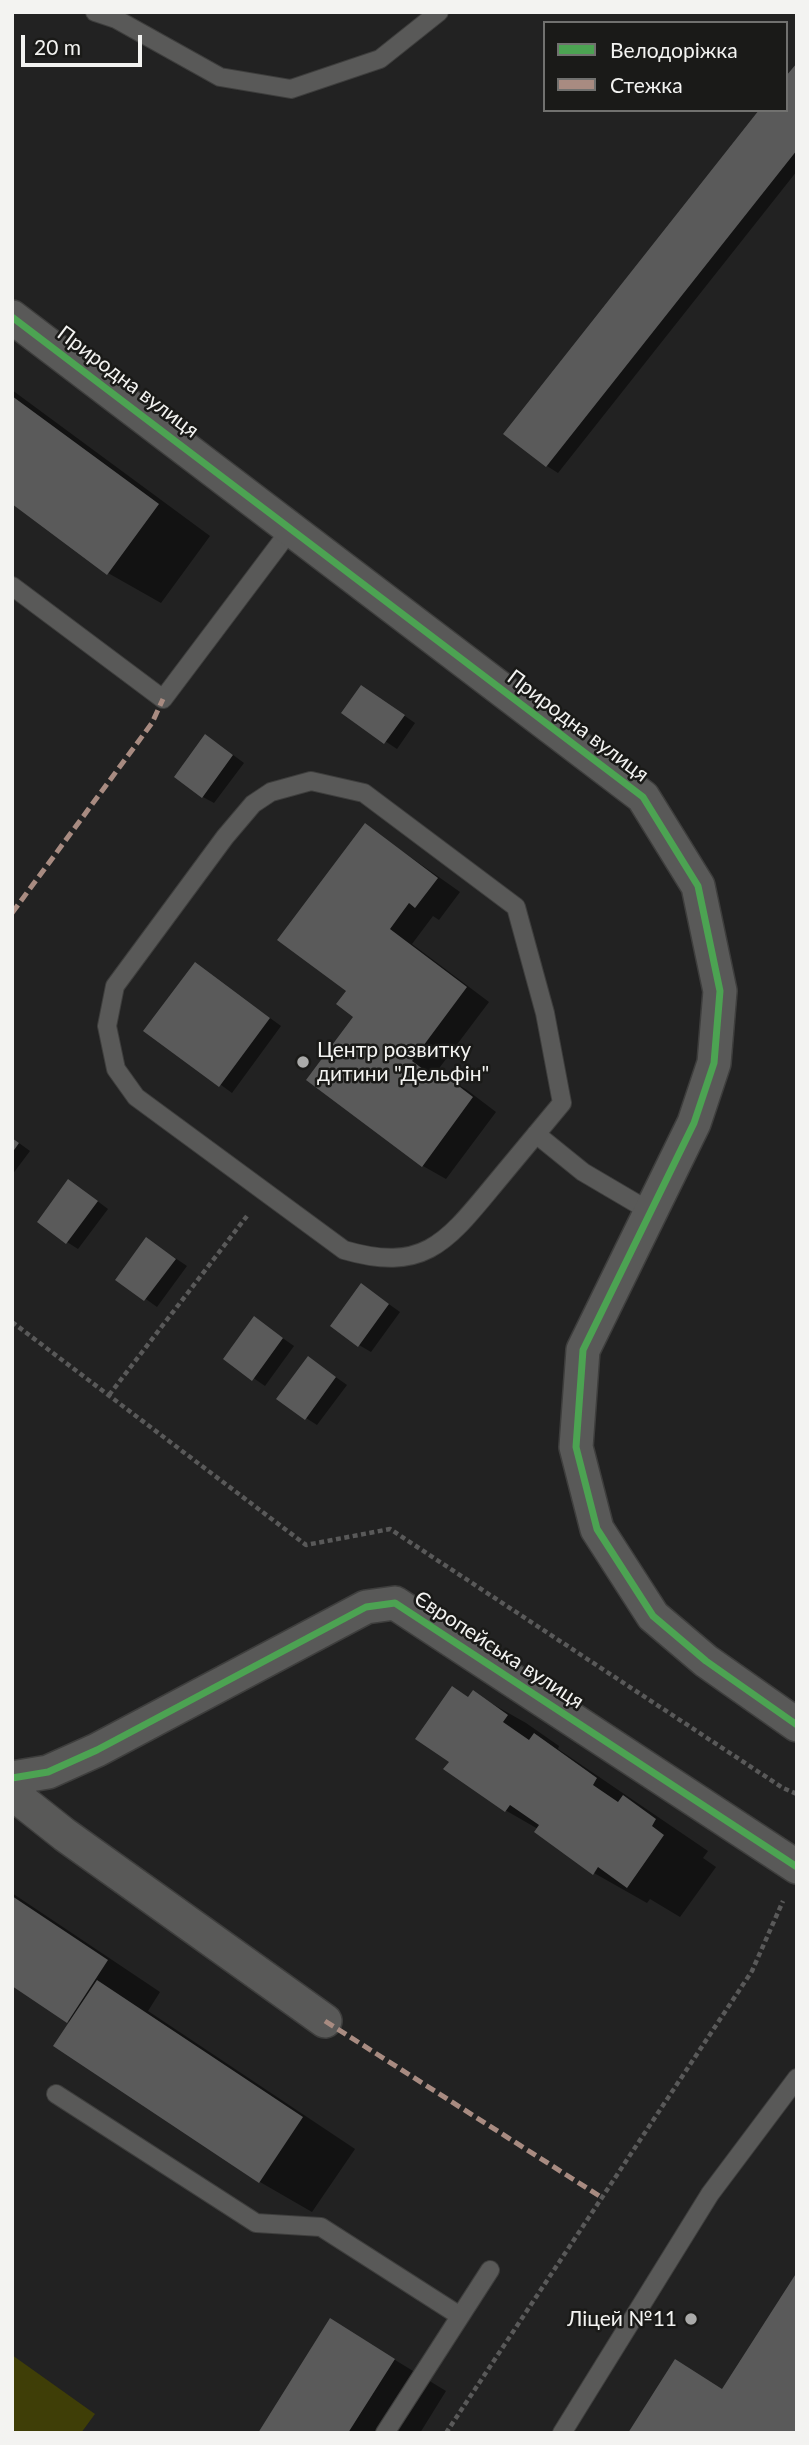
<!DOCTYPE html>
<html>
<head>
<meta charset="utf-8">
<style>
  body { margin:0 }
  #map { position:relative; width:809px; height:2445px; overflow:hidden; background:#222; font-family:Lato,sans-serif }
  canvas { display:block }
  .frame { position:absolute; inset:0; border:14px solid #f3f3f1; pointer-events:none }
  .legend { position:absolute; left:543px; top:21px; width:245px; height:91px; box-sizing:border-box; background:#1a1a18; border:2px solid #71716f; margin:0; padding:9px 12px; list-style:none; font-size:21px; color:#f3f3f1 }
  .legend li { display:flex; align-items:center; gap:14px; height:35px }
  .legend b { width:35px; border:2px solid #71716f }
  .scale { position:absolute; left:21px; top:35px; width:121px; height:32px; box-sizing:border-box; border:4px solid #f3f3f1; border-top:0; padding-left:9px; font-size:21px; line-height:24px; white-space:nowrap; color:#f3f3f1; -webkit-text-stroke:5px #1a1a18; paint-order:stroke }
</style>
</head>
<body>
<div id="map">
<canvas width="809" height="2445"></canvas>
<div class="frame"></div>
<ul class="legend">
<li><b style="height:9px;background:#4ca352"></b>Велодоріжка</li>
<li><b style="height:9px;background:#a88b81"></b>Стежка</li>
</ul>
<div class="scale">20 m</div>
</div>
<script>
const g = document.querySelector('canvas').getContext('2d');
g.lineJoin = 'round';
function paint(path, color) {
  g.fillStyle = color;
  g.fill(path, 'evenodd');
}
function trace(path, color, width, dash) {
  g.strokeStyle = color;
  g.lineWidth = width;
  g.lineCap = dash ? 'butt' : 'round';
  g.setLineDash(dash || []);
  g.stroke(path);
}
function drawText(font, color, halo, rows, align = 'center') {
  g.font = font + ' Lato,sans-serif';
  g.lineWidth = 5;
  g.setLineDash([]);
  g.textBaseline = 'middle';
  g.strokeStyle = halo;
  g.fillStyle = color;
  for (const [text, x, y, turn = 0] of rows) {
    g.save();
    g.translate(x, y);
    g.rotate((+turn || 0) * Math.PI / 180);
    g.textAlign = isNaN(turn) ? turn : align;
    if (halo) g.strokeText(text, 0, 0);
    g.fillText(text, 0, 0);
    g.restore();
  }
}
paint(new Path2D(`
  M12,2355L95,2414L81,2433H12Z`), '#3f3e07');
paint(new Path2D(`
  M797,66V171L558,473L547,466L786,110Z
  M12,390L210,536L161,603L108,573L12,502Z
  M373,694L415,723L397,749L343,713Z
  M217,743L244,763L214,803L203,797Z
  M365,825L460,892L439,920L433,916L412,944L489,1002L434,1075L441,1080L444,1076L467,1090L496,1112L446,1179L423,1166L356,1016L348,991Z
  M195,964L281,1026L232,1093L146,1030Z
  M12,1138L30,1151L12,1175Z
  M80,1188L108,1209L78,1249L67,1242Z
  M147,1239L187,1266L157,1307L118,1279Z
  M362,1285L400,1312L371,1352L359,1345Z
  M255,1319L294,1346L265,1386L226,1359Z
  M309,1358L347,1385L317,1425L306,1418Z
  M473,1693L526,1723L559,1746L558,1749L708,1851L703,1858L716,1867L680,1917L650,1899L647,1903L594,1873L538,1829L505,1810L451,1762Z
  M12,1893L160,1992L148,2011L355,2149L312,2212L260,2182L55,2046L71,2023L12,1983Z
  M331,2321L446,2391L420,2433H260Z`), '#0007');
paint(new Path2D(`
  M797,63V150L546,467L503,434L759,110H786V76Z
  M12,396L159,504L107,575L12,504Z
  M361,685L405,715L384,744L341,713Z
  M205,734L233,755L202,798L174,777Z
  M365,823L438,878L415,908L409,903L390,929L467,987L412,1061L438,1080L443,1074L473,1097L422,1167L306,1080L353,1017L336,1004L346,991L277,940Z
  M195,962L270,1018L219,1087L143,1031Z
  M12,1138L19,1143L12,1153Z
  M68,1179L98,1201L66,1244L37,1222Z
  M146,1237L176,1259L144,1301L115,1280Z
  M361,1283L389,1304L358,1347L330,1326Z
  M254,1316L283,1338L252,1381L223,1359Z
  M308,1356L336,1377L305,1420L276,1399Z
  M452,1686L468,1697L473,1690L508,1715L503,1722L529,1740L534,1733L597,1778L593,1785L618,1802L623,1795L656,1819L652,1826L664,1835L627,1888L598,1867L593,1875L534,1832L539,1825L510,1805L505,1812L443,1769L449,1762L415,1739Z
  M12,1896L108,1960L67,2023L12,1986Z
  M97,1980L303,2117L259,2183L53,2046Z
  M797,2272V2433H628L675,2359L722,2389Z
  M330,2318L395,2359L348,2433H258Z`), '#5a5a5a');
const service = new Path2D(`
  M95,12L116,19L220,77L291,89L380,59L439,12
  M12,586L163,699L291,529
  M311,781L364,793L516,907L545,1013L562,1103C539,1131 516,1158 493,1186C446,1243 423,1273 344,1250L136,1097L116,1069L107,1026L115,986L225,837L253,804L271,792Z
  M536,1134L583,1172L651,1212
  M56,2094L256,2223L321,2227L460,2316
  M385,2433L490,2270
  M562,2433L710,2194L797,2078`);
const minor = new Path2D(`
  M12,317L643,797L698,886L720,991L714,1063L694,1123L583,1350L576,1447L597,1529L653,1616L706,1661L797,1725
  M12,1778L48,1772L97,1750L366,1607L395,1603L797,1867
  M12,1793L65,1835L325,2021`);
trace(service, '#3e3e3d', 20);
trace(minor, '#3e3e3d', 36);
trace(new Path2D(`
  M12,1322L306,1545L390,1529L783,1788L797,1794
  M109,1395L247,1216
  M446,2433L752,1971L783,1901`), '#595959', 4.5, [5, 3.5]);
trace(service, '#595958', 18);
trace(minor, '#595958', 33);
trace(new Path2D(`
  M12,913L152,723L163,699
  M325,2021L601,2197`), '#a88b81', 5, [10, 5]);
trace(new Path2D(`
  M12,317L643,797L698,886L720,991L714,1063L694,1123L583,1350L576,1447L597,1529L653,1616L706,1661L797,1725
  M12,1778L48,1772L97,1750L366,1607L395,1603L797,1867`), '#4ca352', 7);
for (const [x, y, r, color] of [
  [303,1062,7,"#aaaaa9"],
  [691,2319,7,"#aaaaa9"]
]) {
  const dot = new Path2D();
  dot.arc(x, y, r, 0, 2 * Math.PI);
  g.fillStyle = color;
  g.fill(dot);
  trace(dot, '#1a1a18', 2.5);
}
drawText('21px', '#f3f3f1', '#1a1a18', [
  ["Природна вулиця",128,382,37],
  ["Природна вулиця",578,726,37],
  ["Європейська вулиця",499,1650,33]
]);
drawText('21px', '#f3f3f1', '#1a1a18', [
  ["Центр розвитку",317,1050],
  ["дитини \"Дельфін\"",317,1074],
  ["Ліцей №11",677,2319,"right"]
], 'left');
</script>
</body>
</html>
